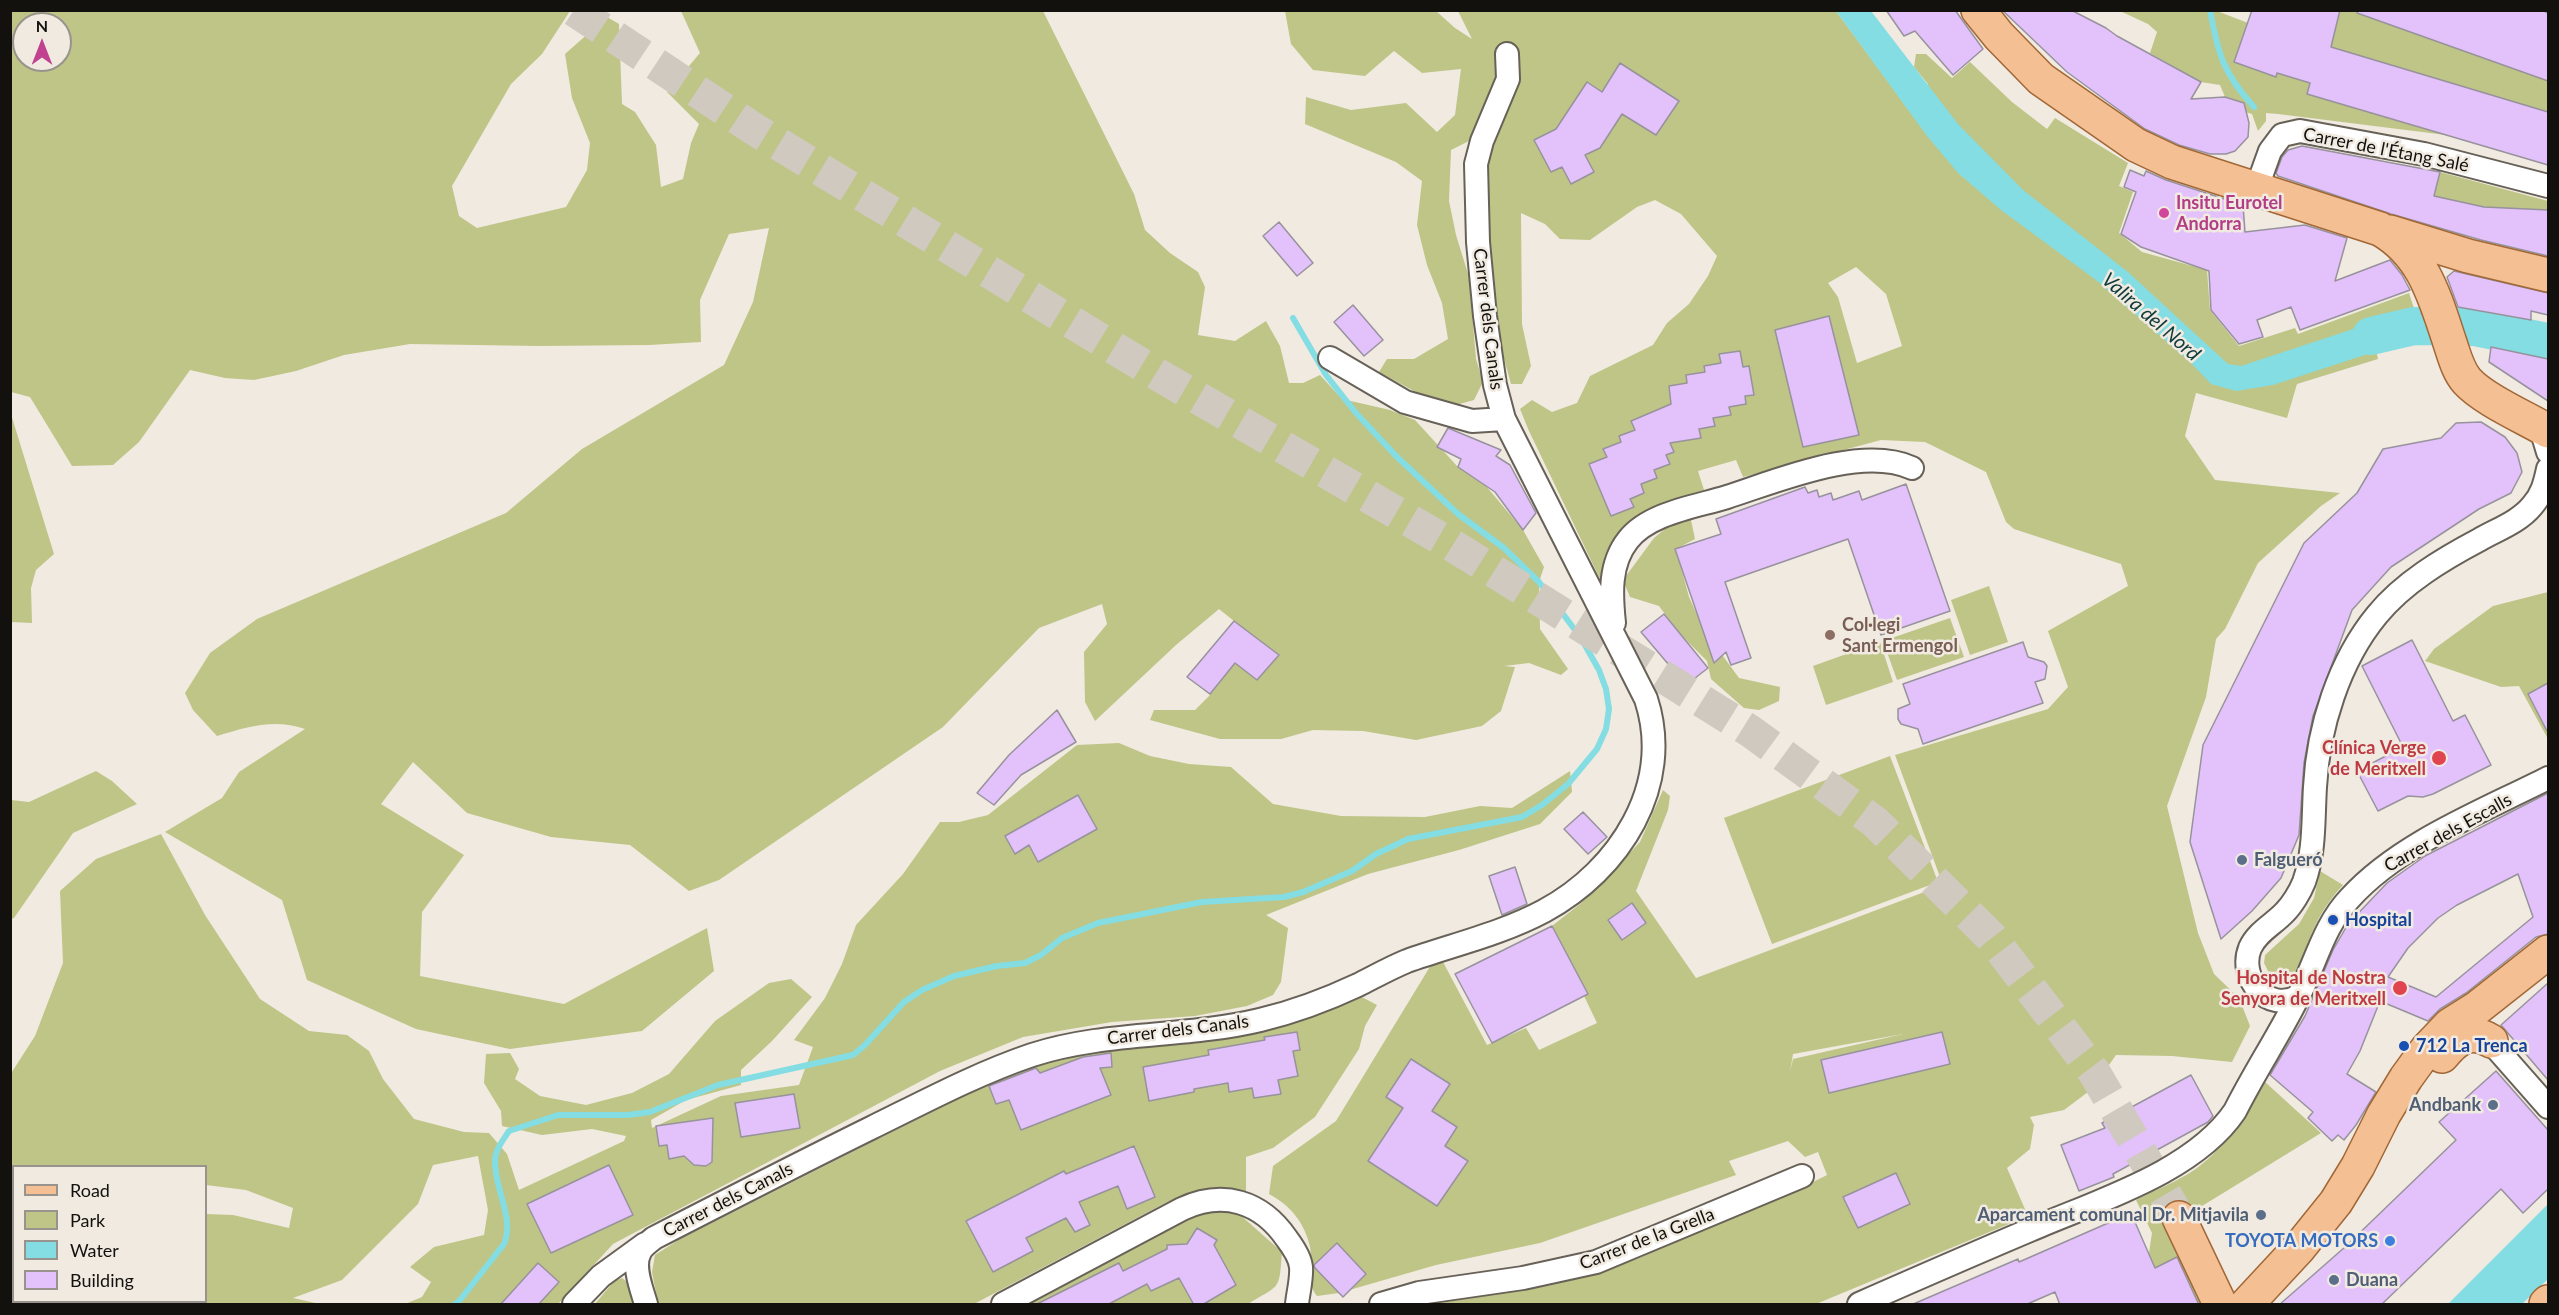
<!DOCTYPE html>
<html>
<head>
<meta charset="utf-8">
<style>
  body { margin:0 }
  #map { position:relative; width:2559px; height:1315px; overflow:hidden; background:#f1eae0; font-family:Lato,sans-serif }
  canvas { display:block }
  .frame { position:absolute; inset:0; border:12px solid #13110e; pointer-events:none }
  .legend { position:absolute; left:12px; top:1165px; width:195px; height:138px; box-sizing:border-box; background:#f1eae0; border:2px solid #98938c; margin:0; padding:8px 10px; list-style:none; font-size:18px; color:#13110e }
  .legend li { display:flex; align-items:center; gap:12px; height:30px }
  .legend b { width:30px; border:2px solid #98938c }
  .north { position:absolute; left:12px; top:12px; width:60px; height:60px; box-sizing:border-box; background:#f1eae0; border:2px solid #98938c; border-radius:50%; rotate:0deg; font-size:16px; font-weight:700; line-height:24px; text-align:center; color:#13110e }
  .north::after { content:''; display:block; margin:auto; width:21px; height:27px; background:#c14390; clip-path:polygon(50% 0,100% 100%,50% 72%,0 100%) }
</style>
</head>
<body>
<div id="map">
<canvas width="2559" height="1315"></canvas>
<div class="frame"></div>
<ul class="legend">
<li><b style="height:8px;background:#f4bf93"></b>Road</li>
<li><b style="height:16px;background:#bec587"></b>Park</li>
<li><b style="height:16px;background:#84dde2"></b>Water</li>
<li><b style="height:16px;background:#e3c2fc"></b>Building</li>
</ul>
<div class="north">N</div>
</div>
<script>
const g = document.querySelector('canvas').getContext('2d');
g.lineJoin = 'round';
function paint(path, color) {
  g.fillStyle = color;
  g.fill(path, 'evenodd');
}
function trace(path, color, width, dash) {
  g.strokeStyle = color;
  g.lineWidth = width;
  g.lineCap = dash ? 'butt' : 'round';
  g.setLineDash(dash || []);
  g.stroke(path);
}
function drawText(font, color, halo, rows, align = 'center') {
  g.font = font + ' Lato,sans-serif';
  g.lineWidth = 5;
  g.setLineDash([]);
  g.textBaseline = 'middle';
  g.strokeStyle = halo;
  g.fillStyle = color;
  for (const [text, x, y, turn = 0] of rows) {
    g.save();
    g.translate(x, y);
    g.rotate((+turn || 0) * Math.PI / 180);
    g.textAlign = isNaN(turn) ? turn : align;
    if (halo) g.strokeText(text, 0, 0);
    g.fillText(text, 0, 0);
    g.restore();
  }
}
paint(new Path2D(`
  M2351,10L2548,81V165L2446,135L2278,114L2266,113V121L2258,131L2252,114L2242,111L2244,103L2225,97L2220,85L2201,82L2150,53L2157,32L2148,24L2120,11H2217L2248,23L2234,62L2275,77L2292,29L2313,11L2338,19L2340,11Z
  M11,11H570L542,54L511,84L452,186L459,216L477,228L566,207L587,170L590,143L572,98L565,54L607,17L619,24L622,104L635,112L656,145L661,187L683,179L691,143L699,124L667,92L700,53L681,11H1043L1134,194L1145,230L1170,253L1198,272L1205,287L1198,335L1235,341L1266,321L1280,346L1289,383H1303L1320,375L1342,399L1390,410L1415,420L1457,466L1486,486L1523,530L1544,567L1539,582L1540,629L1568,669L1561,675L1529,663L1504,666L1515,667L1501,711L1482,726L1416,740L1363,731L1313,730L1281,739H1220L1150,720L1154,710H1195L1210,695L1187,677L1234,621L1219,609L1176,645L1095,721L1085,702L1084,652L1107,624L1102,604L1039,628L943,727L719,880L689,891L630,845L551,837L467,813L413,762L381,804L464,855L422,912L420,976L564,1004L707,928L714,971L642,1031L510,1049L416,1029L307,980L282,900L165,832L222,798L239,772L305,729C275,718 246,727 217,736L193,710L185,693L210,653L257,619L506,513L582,449L724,365L753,302L769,228L729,234L700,300L701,342L649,345L540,346L410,344L344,355L296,371L254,380L225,378L190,370L139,442L113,465L72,466L30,397L11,392ZM24,24H60V60H24Z
  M1285,11H1436L1455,28L1472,39L1458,11H1836L1914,117L1928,84L1914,67L1916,54H1926L1952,78L1970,62L2012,102L2047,129L2055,118L2128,163L2119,186L2133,192L2119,233L2142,252L2207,270L2210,310L2239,346L2295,328L2298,334L2409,293L2423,336L2376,350L2378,359L2297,384L2287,418L2196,393L2185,436L2215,480L2340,493L2321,506L2258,563L2225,629L2216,639L2206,697L2167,806L2198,933L2214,974L2239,998L2250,1026L2232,1062L2172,1056L2116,1055L2092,1089L2064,1110L2030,1117L2034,1125L2030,1149L2007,1168L2028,1216L1816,1304H1434L1551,1285L1637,1259L1797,1190L1827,1175L1818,1152L1805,1157L1788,1141L1729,1161L1736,1175L1540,1243L1436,1265L1339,1293L1317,1296C1305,1281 1313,1265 1310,1247C1305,1223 1290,1205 1269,1194L1273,1166L1336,1121L1431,965L1443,962L1487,1045L1526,1028L1539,1050L1597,1023L1584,996L1588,994L1552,926L1580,904L1640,842L1663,790L1670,796L1668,810L1636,891L1696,978L1943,885L1895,755L2048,709L2068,687L2048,631L2128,586L2121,564L2014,529L2006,522L1986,472L1925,442L1881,440L1743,477L1736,460L1698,471L1704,490C1667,502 1626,513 1607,551C1602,559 1604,570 1600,579L1529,431L1520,409L1532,400L1552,412L1577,403L1590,376L1653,345L1667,323L1689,304L1708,276L1717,256L1681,214L1655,200L1637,207L1590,240L1560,239L1545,224L1521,213L1522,324L1531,366L1522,384H1511L1500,344L1485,181V133L1451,150L1449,201L1456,235L1469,277L1476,359L1483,382L1474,400L1452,406L1436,403L1379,372L1387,359H1414L1448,339L1442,303L1427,265L1417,225L1422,181L1396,162L1305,124L1306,97L1351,110L1406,103L1437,132L1455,115L1461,69L1422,73L1394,51L1365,76L1313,70L1291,44ZM1856,267L1886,294L1902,346L1857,363L1838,297L1828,283ZM1903,1034L1793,1059L1790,1072L1793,1054Z
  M2440,172L2548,201V210L2484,207L2434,196Z
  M10,411L54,554L36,570L31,588L32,623L11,622Z
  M1691,520L1695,539L1676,549L1689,597L1704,630L1739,678L1780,687L1779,701L1759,710L1744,708L1711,679L1707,661L1679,633L1659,606L1630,597L1623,580L1654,538L1671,524Z
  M1989,586L2008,642L1970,655L1951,600Z
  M2548,592V739L2519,686L2501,687L2425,661L2434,649L2493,606Z
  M1950,618L1964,657L1897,680L1883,641Z
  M1880,642L1893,682L1826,705L1813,666Z
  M1119,743L1150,756L1189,764L1231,767L1273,804L1341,816L1425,817L1480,806L1512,808L1570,771L1572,792L1540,824L1459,850L1368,874L1266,915L1288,928L1281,982L1273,995L1247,1006L1195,1016L1112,1022L1023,1037L940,1071L613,1244L558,1304H405L422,1297L431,1282L410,1267L434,1247L484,1235L488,1210L478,1156L433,1165L418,1204L342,1280L293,1298L320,1304H196L174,1302H206V1214L233,1215L289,1228L293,1208L246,1190L206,1185V1166H14V1302H24L11,1304L10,1075L35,1036L63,963L60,891L96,859L161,834L205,915L260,999L309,1031L347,1035L369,1051L383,1079L414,1119L464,1132L489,1133L507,1154L519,1190L624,1141L626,1136L592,1129L542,1135L502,1126L501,1111L484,1083L486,1054L510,1053L519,1069L515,1079L540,1096L586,1105L632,1093L669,1074L715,1021L769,983L791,979L812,997L772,1041L741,1070V1085L686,1100L651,1120L652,1128L721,1096L799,1085L813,1047L794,1040L825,998L842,964L856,925L903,874L940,822H959L988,815L1077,745Z
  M1890,756L1938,882L1772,944L1724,818Z
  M96,771L112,781L137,804L73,833L14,918L11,919V800L29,802Z
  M2320,871L2343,885C2332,897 2323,909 2316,924C2307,942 2303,962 2292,977L2281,979L2270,975L2264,963L2265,955L2299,924L2314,898Z
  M1356,994L1377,1005L1365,1026L1359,1049L1315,1117L1273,1148L1246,1157V1193L1202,1190L1167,1202L974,1304H658L652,1272L655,1255L680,1239L983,1086L1045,1063L1108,1048L1197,1039L1298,1022Z
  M2264,1081L2321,1133L2202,1206L2166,1223L2205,1304H2058L2147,1266L2152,1233L2136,1200C2155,1190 2179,1181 2197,1168C2228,1145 2246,1114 2264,1081Z
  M1209,1209L1238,1213L1282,1252C1279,1291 1281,1284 1248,1304H1026Z
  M622,1278L627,1282L634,1304H595L614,1281Z`), '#bec587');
paint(new Path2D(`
  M1836,11H1871L1958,124L2023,190L2128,272L2228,364L2241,366L2414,309L2423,336L2273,385L2236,391L2211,384L2190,362L2096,280L2001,210L1958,173L1927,136Z
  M2458,307L2548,324V359L2472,342Z
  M2548,1204V1279L2522,1304H2448Z`), '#84dde2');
trace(new Path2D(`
  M2210,10C2218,54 2223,73 2254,107
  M114,1302L134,1304
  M39,1304L53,1302
  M455,1304L460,1300L504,1244C515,1218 494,1188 495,1161C495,1150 503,1140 509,1131L558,1115H628L650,1112L718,1085L853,1055L864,1046L904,1002L922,990L954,976L997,966L1025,963L1041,955L1062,938L1098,923L1202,902L1284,897L1303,892L1352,871L1376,854L1408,839L1522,817L1542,805L1568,784L1597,749L1606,729L1609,709L1606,689L1599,670L1581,638L1539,582L1504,548L1458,514L1396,456L1356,413L1326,375L1293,318`), '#84dde2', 6);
trace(new Path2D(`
  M2371,336L2414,326L2474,327L2548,342`), '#84dde2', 38);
const building = new Path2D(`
  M1886,10H1955L1983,49L1953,75L1915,31L1904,36Z
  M2002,10H2071L2106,28L2117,36L2201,82L2191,99L2225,97L2244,103L2249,123L2248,137L2235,151L2226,154H2210L2179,145L2145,129L2067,72Z
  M2252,10H2340L2331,47L2548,112V165L2307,94L2310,83L2277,73L2276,77L2234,62Z
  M2358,10H2542L2548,13V81L2357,13Z
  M1620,63L1679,101L1656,135L1622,114L1600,148L1585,155L1594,172L1571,184L1562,167L1551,172L1534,140L1556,129L1587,82L1602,92Z
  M2302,146L2440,172L2434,196L2484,207L2548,210V256L2481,240L2391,214L2278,176L2276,173L2282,157L2288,150Z
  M2130,170L2144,176L2146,171L2166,180L2243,205L2245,232L2305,225L2347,238L2335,281L2390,260L2402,275L2410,290L2300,330L2291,307L2257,320L2263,337L2239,344L2211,310L2209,271L2141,247L2121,234L2136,192L2124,187Z
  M1279,222L1313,263L1297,276L1263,236Z
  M2454,271L2548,293V315L2531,311V320L2458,307L2447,277Z
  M1353,305L1383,340L1364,356L1334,322Z
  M1829,316L1859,435L1803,447L1775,330Z
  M2491,347L2548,359V401L2489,362Z
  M1740,351L1743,367L1749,366L1754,395L1745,396L1746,404L1729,407L1731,415L1713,418L1715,426L1699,429L1701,438L1670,443L1674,452L1666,455L1670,464L1654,470L1657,478L1641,484L1644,493L1630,499L1634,507L1611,516L1589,464L1607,457L1603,449L1621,442L1619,436L1635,430L1631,421L1671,404L1669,386L1687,383L1686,375L1705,372L1704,366L1721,363L1719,354Z
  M2481,422L2505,437L2517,453L2522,472L2511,493L2479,509L2391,567L2352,610L2313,716L2304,763L2299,835L2281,878L2252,911L2221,939L2190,842L2203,745L2304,543L2357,493L2383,449L2441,438L2456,423Z
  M1448,428L1501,450L1496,456L1510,465L1536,513L1523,530L1495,492L1458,467L1461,459L1437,447Z
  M1906,484L1950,611L1881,635L1848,539L1725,582L1751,658L1731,665L1726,652L1714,663L1675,549L1721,534L1716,519L1805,487L1808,493L1817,490L1819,497L1831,493L1833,500L1859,491L1862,500Z
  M1664,614L1708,668L1686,685L1641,632Z
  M1234,621L1279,655L1257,680L1235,663L1210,694L1187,677Z
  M2412,640L2453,721L2465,715L2491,765L2433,794L2423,797L2408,796L2378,811L2357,771L2403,747L2362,666Z
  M2023,642L2028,657L2044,662L2047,666L2045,679L2035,682L2043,703L1923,744L1918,729L1901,724L1898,719V709L1910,704L1903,684Z
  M2548,683V733L2528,694Z
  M1057,710L1076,742L1021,775L994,805L977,793L1009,755Z
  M2548,793V934L2536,937L2466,993L2440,1009L2428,1021L2380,1001L2360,1051L2347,1074L2376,1092L2356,1125L2344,1140L2338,1135L2332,1141L2308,1118L2313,1112L2270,1075L2305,1016L2333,950L2348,924L2387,883L2425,856ZM2518,874L2533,917L2436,997L2388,977L2408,948L2438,918L2457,905Z
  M1078,795L1097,829L1038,862L1029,845L1015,854L1005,836Z
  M1583,812L1607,837L1588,854L1564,829Z
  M1515,867L1527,904L1502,915L1489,876Z
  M1632,903L1646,923L1622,940L1608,920Z
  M1552,926L1588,994L1492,1043L1455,974Z
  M2548,983V1080L2501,1025Z
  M1297,1032L1300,1050L1293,1051L1298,1076L1278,1080L1281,1094L1254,1098L1252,1088L1229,1092L1228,1083L1194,1089V1092L1149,1101L1143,1067L1209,1055L1208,1050L1265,1040L1264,1037Z
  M1942,1032L1950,1064L1829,1093L1821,1060Z
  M1111,1053L1112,1067L1100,1068L1111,1095L1021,1130L1009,1100L996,1104L989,1086L1036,1068L1040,1073L1083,1057Z
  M1411,1059L1450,1084L1432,1111L1457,1127L1445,1146L1468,1161L1437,1206L1368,1161L1403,1108L1386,1097Z
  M2496,1071L2548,1130V1189L2523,1213L2501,1189L2381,1305H2279L2345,1247L2456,1140L2439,1122Z
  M2191,1075L2213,1116L2208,1122L2113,1174L2114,1177L2079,1191L2061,1145L2105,1128L2102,1123Z
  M794,1094L800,1128L741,1137L735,1103Z
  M713,1118L712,1162L706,1166L694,1165L684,1156L669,1159L667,1145L659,1146L656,1126Z
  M1134,1146L1155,1197L1127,1209L1118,1186L1079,1202L1090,1225L1075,1232L1066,1218L1026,1238L1033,1251L993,1272L966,1221L1064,1171L1066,1174Z
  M609,1165L633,1215L551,1253L527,1204Z
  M1896,1173L1910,1204L1858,1228L1843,1197Z
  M2131,1213L2155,1268L2177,1257L2199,1305H2060L2055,1292L2025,1305H1911L2018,1259L2019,1262Z
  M1197,1228L1217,1240L1214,1245L1236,1285L1202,1305H1194L1179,1278L1151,1291L1147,1284L1107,1305H1035L1119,1263L1123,1271L1167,1249V1245L1187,1244Z
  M1337,1243L1366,1274L1343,1297L1315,1268L1314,1265Z
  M538,1263L559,1282L538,1305H500Z`);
paint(building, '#e3c2fc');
trace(building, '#97929c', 1.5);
trace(new Path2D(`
  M574,10L754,129L1162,377L1447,542L1750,731L1875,822L1991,937L2094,1072L2179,1218`), '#d0c9c0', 33, [33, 16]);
const street = new Path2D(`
  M2256,190L2270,151L2282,135L2300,131L2424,154L2548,186
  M1330,358L1405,402L1472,421L1504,419
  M2532,422L2542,432L2548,452
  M1614,623C1611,595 1609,564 1628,540C1649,513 1695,507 1727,497C1777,481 1861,445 1912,468
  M2299,996C2268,1014 2238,978 2250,948C2257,932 2274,924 2285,912C2292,905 2300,892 2304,882C2315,851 2313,819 2315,787C2318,728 2339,661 2377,615C2403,583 2443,559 2479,540C2496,530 2519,522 2532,506C2542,495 2545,483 2548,469
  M2482,1032L2548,1107
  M574,1304L601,1276L645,1244
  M646,1304C642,1290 632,1266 640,1252C642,1247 649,1242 654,1238C726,1201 798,1164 871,1128C924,1102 976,1074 1032,1055C1106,1031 1185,1038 1260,1020C1294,1012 1326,1000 1358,985C1374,977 1390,968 1407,961C1452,945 1501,934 1544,911C1620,870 1674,785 1646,699L1504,419L1495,385L1485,316L1478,242L1476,164L1482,141L1508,79L1507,54
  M1003,1304L1182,1209C1223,1190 1261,1201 1287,1239C1293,1247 1300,1257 1301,1267C1302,1279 1298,1293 1297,1304
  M1381,1304L1419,1293L1523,1278L1596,1262L1802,1176
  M1859,1304C1916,1279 1973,1254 2030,1230C2097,1201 2194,1172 2235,1111C2255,1071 2280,1034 2299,995C2316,962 2324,925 2350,898C2400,843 2483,811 2548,778`);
const primary = new Path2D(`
  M1978,10L1999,36L2041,79L2136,145L2172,162L2380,229C2424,254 2435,298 2450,343C2454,355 2458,371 2467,381C2483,399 2526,418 2548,431
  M2390,232L2468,256L2548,275
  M2442,1056C2456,1039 2470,1028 2491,1041
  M2179,1218L2220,1304
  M2247,1304L2299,1248L2336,1202L2358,1166L2384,1114L2406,1078L2427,1049L2450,1025L2477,1008L2548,952
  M2546,1304L2548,1302`);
trace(street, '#676158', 26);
trace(primary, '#a16736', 36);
trace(street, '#fff', 22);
trace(primary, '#f4bf93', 33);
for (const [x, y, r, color] of [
  [2164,213,6,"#d1479c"],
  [1830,635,6,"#8d6e63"],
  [2439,758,8,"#e0444e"],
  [2242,860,6,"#5c6f8a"],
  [2333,920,6,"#1a4fb4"],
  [2400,988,8,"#e0444e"],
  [2404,1046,6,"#1a4fb4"],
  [2493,1105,6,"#5c6f8a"],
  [2261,1215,6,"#5c6f8a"],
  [2390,1241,6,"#3f7fe0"],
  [2334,1280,6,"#5c6f8a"]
]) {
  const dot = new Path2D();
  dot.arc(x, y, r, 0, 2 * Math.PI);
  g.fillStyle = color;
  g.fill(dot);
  trace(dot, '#f1eae0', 2);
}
drawText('18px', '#13110e', '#f1eae0', [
  ["Carrer de l'Étang Salé",2386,150,11],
  ["Carrer dels Canals",1488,319,83],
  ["Carrer dels Escalls",2448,833,-29],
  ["Carrer dels Canals",1178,1030,-7],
  ["Carrer dels Canals",728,1200,-27],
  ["Carrer de la Grella",1647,1239,-21]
]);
drawText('bold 18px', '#b23c85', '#f1eae0', [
  ["Insitu Eurotel",2176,203],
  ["Andorra",2176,224]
], 'left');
drawText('bold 18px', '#785e54', '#f1eae0', [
  ["Col·legi",1842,625],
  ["Sant Ermengol",1842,646]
], 'left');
drawText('bold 18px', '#be3a42', '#f1eae0', [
  ["Clínica Verge",2426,748],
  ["de Meritxell",2426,769],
  ["Hospital de Nostra",2386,978],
  ["Senyora de Meritxell",2386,999]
], 'right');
drawText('bold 18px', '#4e5e75', '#f1eae0', [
  ["Falgueró",2254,860],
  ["Andbank",2481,1105,"right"],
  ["Aparcament comunal Dr. Mitjavila",2249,1215,"right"],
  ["Duana",2346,1280]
], 'left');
drawText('bold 18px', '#164399', '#f1eae0', [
  ["Hospital",2345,920],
  ["712 La Trenca",2416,1046]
], 'left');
drawText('bold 18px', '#366cbe', '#f1eae0', [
  ["TOYOTA MOTORS",2378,1241]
], 'right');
drawText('italic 20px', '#103b3d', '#f1eae0', [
  ["Valira del Nord",2151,317,41]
]);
</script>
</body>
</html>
